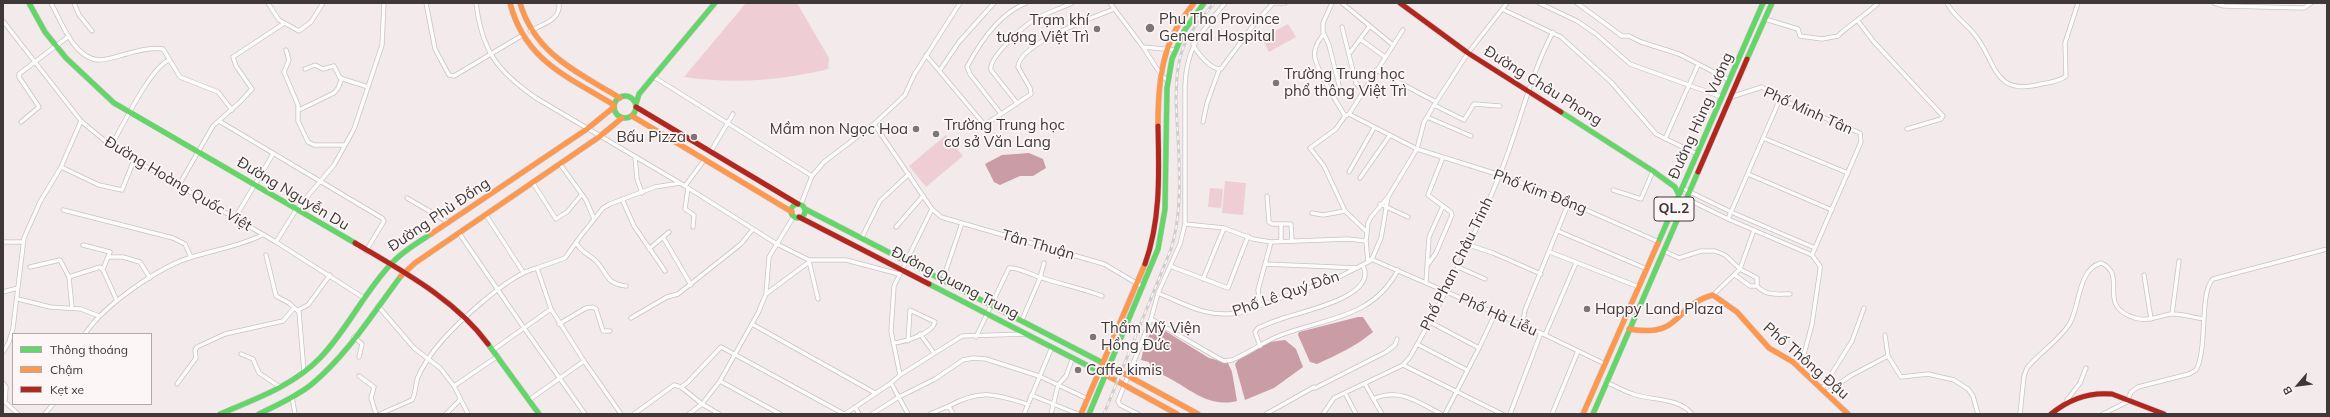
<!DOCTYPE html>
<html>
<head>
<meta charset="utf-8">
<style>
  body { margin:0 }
  #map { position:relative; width:2330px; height:417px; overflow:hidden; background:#f3eaec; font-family:Mulish,sans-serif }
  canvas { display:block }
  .frame { position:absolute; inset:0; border:4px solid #3e3839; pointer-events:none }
  .legend { position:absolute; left:12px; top:333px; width:140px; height:72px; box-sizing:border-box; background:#fdf6f7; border:1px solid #b1aaab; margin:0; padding:5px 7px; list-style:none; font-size:12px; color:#3e3839 }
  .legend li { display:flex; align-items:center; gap:8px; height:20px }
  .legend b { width:20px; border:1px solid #b1aaab }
  .north { position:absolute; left:2278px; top:365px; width:40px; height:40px; -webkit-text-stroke:3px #fdf6f7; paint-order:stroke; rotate:242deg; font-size:11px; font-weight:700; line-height:16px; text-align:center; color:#3e3839 }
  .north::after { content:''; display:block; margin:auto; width:14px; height:18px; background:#3e3839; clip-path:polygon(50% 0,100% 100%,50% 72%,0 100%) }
</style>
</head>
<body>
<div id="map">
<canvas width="2330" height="417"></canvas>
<div class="frame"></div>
<ul class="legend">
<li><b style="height:5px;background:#63d668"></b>Thông thoáng</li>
<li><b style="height:5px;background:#ff974d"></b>Chậm</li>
<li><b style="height:5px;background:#b3261e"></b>Kẹt xe</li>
</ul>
<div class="north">B</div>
</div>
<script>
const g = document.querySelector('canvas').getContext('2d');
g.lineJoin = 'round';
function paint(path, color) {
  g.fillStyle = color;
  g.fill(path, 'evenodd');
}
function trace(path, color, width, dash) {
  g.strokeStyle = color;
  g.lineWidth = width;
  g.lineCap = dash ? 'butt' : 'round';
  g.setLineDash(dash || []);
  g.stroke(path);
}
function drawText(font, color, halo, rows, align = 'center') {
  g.font = font + ' Mulish,sans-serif';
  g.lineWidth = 3.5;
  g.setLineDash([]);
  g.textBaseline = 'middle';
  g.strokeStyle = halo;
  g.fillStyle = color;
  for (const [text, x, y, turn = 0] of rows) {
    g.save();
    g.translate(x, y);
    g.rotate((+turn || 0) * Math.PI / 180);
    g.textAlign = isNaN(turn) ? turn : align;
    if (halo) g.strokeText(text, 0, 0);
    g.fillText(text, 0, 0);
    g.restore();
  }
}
paint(new Path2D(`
  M746,3H797L829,58L828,69C780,81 732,84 684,77Z
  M1288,24L1296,37L1269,52L1262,38Z
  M946,135L963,156L926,187L909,166Z
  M1225,181L1246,183L1243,215L1222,213Z
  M1210,188L1223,189L1221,208L1208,207Z`), '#eeced4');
paint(new Path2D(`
  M1029,153L1043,159L1046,168L1033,176H1020L1000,185L994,182L985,164L1002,155Z
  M1358,317H1363L1373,332C1356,346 1337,355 1317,364L1310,362L1298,335L1299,332Z
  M1154,324L1209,358L1228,363L1232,372L1237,401C1203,410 1182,379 1152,371L1149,362L1141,360L1144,347Z
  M1285,340L1296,349L1303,367L1274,388L1245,400L1235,364L1238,360L1270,342Z`), '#ca9ca5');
const street = new Path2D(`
  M51,3C61,21 74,59 99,60C108,60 118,56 126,54C138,51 151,47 163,49L180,77L218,92L232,110
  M74,3L79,15L92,31
  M268,3L279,20L299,31L311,22L323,3
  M426,3L435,49L449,75L454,76L521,36
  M476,3C482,51 497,71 536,98L685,186L777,244L809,260H846L899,274
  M1110,3L1143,47L1175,50
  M1273,3H1285
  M1332,3L1323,23V32L1329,45L1339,85
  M1342,3L1393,45
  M1539,3L1577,21L1596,34L1630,64L1722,97
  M1577,3L1622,36H1629L1641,42L1679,54L1729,80
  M1947,3C1953,16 1967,24 1975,35C1996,61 1993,95 2037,85C2048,82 2057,83 2066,76L2065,43L2078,3
  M2214,3L2224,6L2304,8L2311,3
  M1502,9L1561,37L1611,82L1656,134L1697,154
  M1765,19L1798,29L1800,36L1822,39L1838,36C1841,31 1870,12 1878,3
  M3,21L81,121L111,146L276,242L364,298
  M1858,21L1874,42L1943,116L1941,119L1907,129
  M1342,27L1356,83L1363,91
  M530,31C543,24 561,20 559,3
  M1323,35C1318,41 1313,49 1315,58C1319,76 1336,100 1345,116
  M1360,39L1385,57
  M1193,44C1197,53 1211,70 1221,69L1252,27L1273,3
  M1143,47L1161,75L1167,80
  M286,50L289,60L284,72L298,105V121L308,142L314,145H345
  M1349,54L1369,27
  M926,55L983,123L986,124L1031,94L1030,88L1018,67C1019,43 1095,17 1114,9
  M305,69L315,65L323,69L334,66L340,78L368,87
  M940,70L959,42L994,3
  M1376,70L1436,102
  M654,77L812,176
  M1731,97L1762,87L1780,99L1860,133L1861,142L1812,255
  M1017,103L991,70C988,58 1022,28 1032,21C1044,14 1059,9 1072,3
  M1434,105L1464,120L1474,104L1500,106
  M299,110L334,93L338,88L342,78
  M1001,114L970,74L967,67C980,42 999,14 1026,3
  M1349,114L1417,149L1500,175L1543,191L1659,242
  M1427,117L1471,136
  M219,121L382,218L384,221L366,251
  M21,122L39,107L19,77V74L69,36
  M1203,122L1207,103L1219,70
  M874,124L932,209L894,286L891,331L900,375
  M1763,138L1848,173
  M1665,139L1698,65
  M111,146C121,129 152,64 170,60
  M711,151L733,114
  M635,157L637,179L642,193
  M560,164L586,200L594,219
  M61,167L99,185L122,190L134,160
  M1349,172L1374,128
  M1748,174L1832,210
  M1360,178L1390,135
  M533,183L556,219L567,212L582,194
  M179,185L213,126L241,101L252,89L236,66L233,57L283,24
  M685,186L705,159
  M688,188L685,209L694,215L693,227
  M1682,188L1731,212L1815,248
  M1613,190L1641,199L1653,171
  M1679,195L1728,219L1812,255L1820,266V270L1812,324L1800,369
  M1267,196L1269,222L1272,224H1291L1292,240
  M407,198L448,222
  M622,199L634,226L665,271
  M801,204L812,176L824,162L874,124L905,95L914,75L960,3
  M1380,204L1408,217
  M932,209L941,217L1104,264L1143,287
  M63,210L173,238L185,244L191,257
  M1312,213L1323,215L1345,211
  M486,215L523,272
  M235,218L273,154
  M1728,219L1780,99
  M1185,224L1224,228L1253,239L1271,242L1348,239L1366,241
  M1281,224V241
  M896,227L923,196
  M1558,231L1647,269
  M1367,232L1345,211L1324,166L1310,148L1336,129L1345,116L1349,114L1403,30
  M459,233L524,328L551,309
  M663,237L691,285
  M862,237L880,201L909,174
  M3,242H23
  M276,242L296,210L334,165L354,129L382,45L384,3
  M576,242C580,252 589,254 596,261C609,274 604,283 626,286
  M83,245L110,252L103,269
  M1469,245L1493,253L1541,274
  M649,249L669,232
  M1664,251L1679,258L1701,251H1715L1725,255L1740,269L1757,278V286C1766,296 1777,294 1790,294
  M1550,252L1639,287
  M266,255L276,296L289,303L299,312L304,372
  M109,257H123L140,262L150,278
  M1371,259L1541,333L1605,364
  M809,261L818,299
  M1368,262L1366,241L1368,223L1371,217L1388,197L1417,149L1424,122L1436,102L1468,53L1507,3
  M1429,263L1436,253L1452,215L1451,212L1428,195L1443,157
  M1265,264L1358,268
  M1170,266L1228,288L1248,236
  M30,267L60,260L69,277L72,308
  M1458,267L1485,279
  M1735,275L1750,286H1757
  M2144,275L2151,319
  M69,277L100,267L104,272L117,301
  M943,279L962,223
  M1203,279L1224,228
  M1426,282L1429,237L1443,206
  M3,292L18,288
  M1158,293C1187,305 1207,318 1239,313L1339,277L1368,262L1372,259L1381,238L1388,197
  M766,294L809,262
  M1713,295L1740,269L1754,230
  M18,299L50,307L81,309L99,316
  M1260,305L1258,290L1271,242
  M378,306L414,348L440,368L454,386L468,414
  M298,310L308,305L330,275
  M2172,314L2179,261
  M631,318L667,297L678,294L741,244L753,229
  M1151,319L1218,358L1224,361L1232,360C1247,354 1260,344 1276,337C1322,318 1372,320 1398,270
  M1022,320L1040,278L1044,263
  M1430,322L1479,348L1445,414
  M559,324L586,308L593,307L596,309L603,331H610
  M752,324L875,393
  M1522,327L1525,310L1569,202
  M85,334C103,306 160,266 192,257C215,250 240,246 262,235
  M920,334L934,353
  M1545,335L1576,263
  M1885,335L1888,356L1901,377L1928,374L1954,380L1968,389L1973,396L1978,414
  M354,337L362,344L359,357
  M976,337L1009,268C1018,267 1030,274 1039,277C1060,284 1081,288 1102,296
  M893,343C904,342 932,334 935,322L910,310L908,341
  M1417,344L1467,370
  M1260,346L1255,332L1258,328C1267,324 1277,320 1287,317C1304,311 1378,296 1363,266
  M1479,348L1495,314
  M493,350L524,328L585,414
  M3,352L9,342L13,328L24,238L40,202L61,167L81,121
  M241,354L253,359L259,373L280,387
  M584,361L551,309L537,268L565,258L580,237L603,208L610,204L655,187L680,183
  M1403,365L1502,414
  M359,376L374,387L371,398L376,414
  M720,381L780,414
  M1606,382C1615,386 1624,391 1633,394C1652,401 1678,397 1692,414
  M3,383L6,387L5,402L18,414
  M891,383L908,414
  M177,384L196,358L195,350L197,347L225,334L283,321L294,308
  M1365,384L1382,414
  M454,386L498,356
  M681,387L702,404L719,414
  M1315,388L1386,352L1395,345L1397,339
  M1822,389L1852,341L1864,308
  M1345,393L1356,414
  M1827,393L1850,376L1888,356
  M1031,395L1078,414
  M292,397L295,414
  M1373,399C1399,387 1418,402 1441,414
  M529,400L584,361L621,414
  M2067,400L2080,383L2086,368
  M855,407L859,414
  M45,414L53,404
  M380,414L412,400C416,394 415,384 418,377C421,370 426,362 430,356C448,330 508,274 537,268
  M446,414L460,400
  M634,414L674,385L681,387L687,383L721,347L844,414
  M689,414L702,404L720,381L758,313L766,294L769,257L794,216
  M845,414L891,383L900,375L962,336L1027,334
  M872,414L899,397L935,379L963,360L973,358L986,359L1039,376L1088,399
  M930,414L949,406
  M953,414L949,406C981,389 994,394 1027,404
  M1024,414L1052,347
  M1051,414L1058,385L1066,376L1073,357
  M1138,414L1120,405L1118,401L1151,319L1158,293L1180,244L1185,224V85C1187,45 1201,33 1225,3
  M1266,414L1314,387
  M1323,414L1334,398L1403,365L1410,357C1444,298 1474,238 1500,174C1519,128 1529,77 1553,32
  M1510,414L1541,333
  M1552,414L1578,351
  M2020,414L2024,376L2027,368C2039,353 2061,339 2070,323C2080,305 2078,269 2101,263C2129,275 2095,306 2135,318C2147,322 2159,316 2171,314C2181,313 2194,318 2204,319
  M2103,414L2127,402L2131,392L2138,387L2189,374L2196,370C2208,349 2199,292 2213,279L2327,249`);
const fast = new Path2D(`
  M29,3L45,32L66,58L114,103L355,243
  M1747,59L1772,3
  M614 107a11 11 0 1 1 22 0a11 11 0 1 1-22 0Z
  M636,104L639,94L715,3
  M1561,112L1653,171L1675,187L1679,195
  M791 211a7 7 0 1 1 14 0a7 7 0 1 1-14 0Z
  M805,209L1103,363
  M1658,243L1763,3
  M929,284L1100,372
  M488,344L539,414
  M220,414C255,399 293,386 320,358C348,329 364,292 392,263C403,251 417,243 431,234
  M259,414C277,405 296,397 312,384C348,354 373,313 401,276
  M1089,414L1158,249L1165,209L1167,88L1172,59L1184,31L1204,3
  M1593,414L1698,172`);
const slow = new Path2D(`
  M510,3C525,61 567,76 614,105
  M520,3C535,54 577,72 620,98
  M632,116L792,212
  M1158,126C1158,93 1160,58 1176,29C1181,20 1188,11 1194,3
  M431,234L587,129L614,107
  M401,276L415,263L599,137L622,118
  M1629,329C1684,338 1672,306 1713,295L1737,312L1769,348L1793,362L1848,414
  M1110,366L1198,414
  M1106,375L1177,414
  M1081,414L1145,264
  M1583,414L1658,243`);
const jam = new Path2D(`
  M1400,3L1468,53L1561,112
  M636,107L798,204
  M1698,172L1747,59
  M799,217L929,284
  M355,243C402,271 455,299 488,344
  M1145,264C1161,219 1159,173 1158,126
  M2051,414C2069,399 2089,392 2112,394L2164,414`);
trace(street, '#cac2c4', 5);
trace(fast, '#cac2c4', 6);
trace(slow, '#cac2c4', 6);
trace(jam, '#cac2c4', 6);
trace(street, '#fdfcfc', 3.5);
trace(fast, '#63d668', 5);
trace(slow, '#ff974d', 5);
trace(jam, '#b3261e', 5);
const rail = new Path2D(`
  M1104,414L1171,249C1180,220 1180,189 1179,158C1178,124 1172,87 1181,54C1187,34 1201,19 1214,3`);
trace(rail, '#d0cdcd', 3);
trace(rail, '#fdf6f7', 1.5, [4.5]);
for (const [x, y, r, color] of [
  [1150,28,5,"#7d7678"],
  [1097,29,4,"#7d7678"],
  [1276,83,4,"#7d7678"],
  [916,129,4,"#7d7678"],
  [936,134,4,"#7d7678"],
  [694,137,4,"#7d7678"],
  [1587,309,4,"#7d7678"],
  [1093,337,4,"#7d7678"],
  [1078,370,4,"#7d7678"]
]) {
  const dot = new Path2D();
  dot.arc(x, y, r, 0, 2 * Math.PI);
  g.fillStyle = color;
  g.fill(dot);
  trace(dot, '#fdf6f7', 1.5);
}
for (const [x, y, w] of [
  [1674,209,40]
]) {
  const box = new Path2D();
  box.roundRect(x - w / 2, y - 12, w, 24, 3);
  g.fillStyle = '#fdf6f7';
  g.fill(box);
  trace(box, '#3e3839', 1);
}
drawText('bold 14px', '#3e3839', null, [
  ["QL.2",1674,209]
]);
drawText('15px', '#3e3839', '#fdf6f7', [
  ["Phu Tho Province",1159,19],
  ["General Hospital",1159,36],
  ["Trạm khí",1089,20,"right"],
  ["tượng Việt Trì",1089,37,"right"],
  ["Trường Trung học",1284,74],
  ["phổ thông Việt Trì",1284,91],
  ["Trường Trung học",944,125],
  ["cơ sở Văn Lang",944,142],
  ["Mầm non Ngọc Hoa",908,129,"right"],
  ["Bấu Pizza",686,137,"right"],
  ["Happy Land Plaza",1595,309],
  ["Thẩm Mỹ Viện",1101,328],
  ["Hồng Đức",1101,345],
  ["Caffe kimis",1086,370]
], 'left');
drawText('15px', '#3e3839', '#fdf6f7', [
  ["Đường Châu Phong",1543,86,32],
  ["Phố Minh Tân",1808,111,24],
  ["Đường Hùng Vương",1701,116,-66],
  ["Đường Hoàng Quốc Việt",178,184,31],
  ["Phố Kim Đồng",1540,192,21],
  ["Đường Nguyễn Du",293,194,31],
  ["Đường Phù Đổng",439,215,-34],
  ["Tân Thuận",1038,245,16],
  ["Phố Phan Châu Trinh",1457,264,-64],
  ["Đường Quang Trung",955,283,27],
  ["Phố Lê Quý Đôn",1286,294,-19],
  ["Phố Hà Liễu",1498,315,24],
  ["Phố Thông Đậu",1806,361,41]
]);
</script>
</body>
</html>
